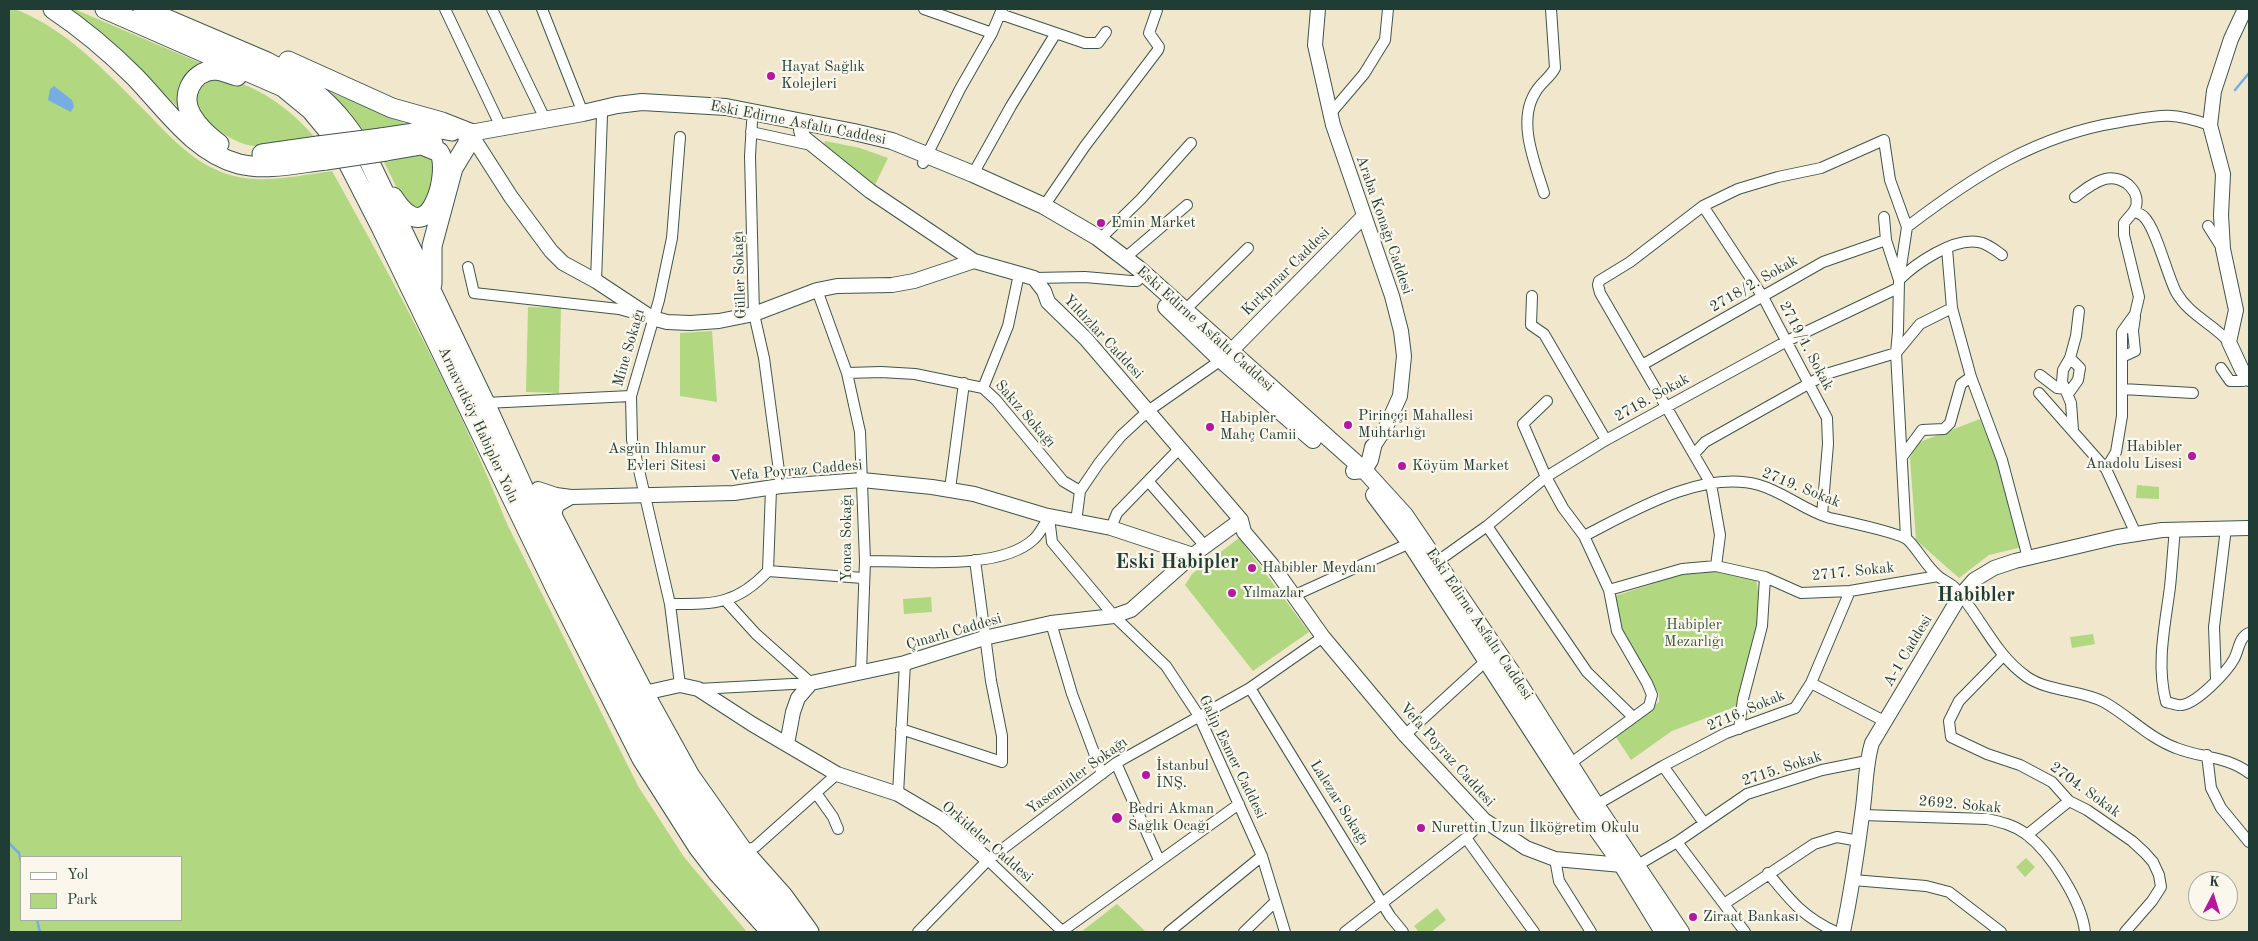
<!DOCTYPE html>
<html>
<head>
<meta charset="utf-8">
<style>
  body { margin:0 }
  #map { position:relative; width:2258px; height:941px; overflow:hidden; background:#f1e7cd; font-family:"Old Standard TT",serif }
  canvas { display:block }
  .frame { position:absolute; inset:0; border:10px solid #1f3d34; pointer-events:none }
  .legend { position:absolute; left:20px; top:856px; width:162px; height:65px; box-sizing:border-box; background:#fbf7ec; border:1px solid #a3ada2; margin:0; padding:6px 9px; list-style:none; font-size:15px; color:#1f3d34 }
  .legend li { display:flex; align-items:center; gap:10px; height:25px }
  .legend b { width:25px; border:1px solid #a3ada2 }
  .north { position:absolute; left:2188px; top:871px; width:50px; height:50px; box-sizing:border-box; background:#fbf7ec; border:1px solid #a3ada2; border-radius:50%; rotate:5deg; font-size:14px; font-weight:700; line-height:20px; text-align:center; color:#1f3d34 }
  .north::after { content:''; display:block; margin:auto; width:18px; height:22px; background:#b5179e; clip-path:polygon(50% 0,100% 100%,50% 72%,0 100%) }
</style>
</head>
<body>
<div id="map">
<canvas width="2258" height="941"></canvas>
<div class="frame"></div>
<ul class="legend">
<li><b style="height:6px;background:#fff"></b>Yol</li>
<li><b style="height:14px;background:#b1d781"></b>Park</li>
</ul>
<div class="north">K</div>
</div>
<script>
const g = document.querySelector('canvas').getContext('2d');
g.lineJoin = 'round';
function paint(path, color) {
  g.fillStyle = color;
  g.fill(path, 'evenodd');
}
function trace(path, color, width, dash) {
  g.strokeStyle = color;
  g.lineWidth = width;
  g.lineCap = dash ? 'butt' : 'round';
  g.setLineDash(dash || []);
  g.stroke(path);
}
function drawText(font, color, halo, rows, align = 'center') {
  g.font = font + ' "Old Standard TT",serif';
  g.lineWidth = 4.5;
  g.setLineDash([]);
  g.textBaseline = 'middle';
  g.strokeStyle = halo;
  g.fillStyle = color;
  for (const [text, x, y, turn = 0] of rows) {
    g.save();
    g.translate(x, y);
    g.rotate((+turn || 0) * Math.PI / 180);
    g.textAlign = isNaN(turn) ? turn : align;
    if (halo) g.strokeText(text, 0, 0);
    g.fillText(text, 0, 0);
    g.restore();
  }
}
paint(new Path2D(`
  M9,9C20,9 30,16 40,21C78,42 111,77 141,107C169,135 194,166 234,176C265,184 301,175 332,171C396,286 459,402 507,524L638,786L684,857L747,932H9ZM21,857H181V920H21Z
  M66,9H74L203,64L182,111L139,69Z
  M217,78C257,83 292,110 317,140C294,144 270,150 248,145C220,138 167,96 217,78Z
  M327,91L414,127L365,132L349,111Z
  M825,141L860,148L888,158L875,185L824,145Z
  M421,155L434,162L433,182L424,208L406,206L384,162Z
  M528,307L561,308L559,393L526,392Z
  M712,331L717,402L680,396V333Z
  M1980,419L1997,462L2022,547L1989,555L1959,578L1916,540L1910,458L1917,443Z
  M2137,485L2159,487V499L2136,498Z
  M1239,538L1309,632L1253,671L1185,585L1192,574Z
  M1716,570L1756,578L1762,617L1740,705L1672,731L1631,760L1614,734L1659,702V694L1620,631L1612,597L1683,574Z
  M931,597L932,612L904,614L903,599Z
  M2093,634L2095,644L2072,648L2070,637Z
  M2026,858L2035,867L2025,877L2016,867Z
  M1117,904L1146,932H1081Z
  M1437,908L1446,920L1431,932H1419L1414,926Z`), '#b1d781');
paint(new Path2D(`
  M54,86L72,100L74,106L71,112L48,100L50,89Z`), '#75ade4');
trace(new Path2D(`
  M2235,90L2249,73
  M9,843L19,853L21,862
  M37,920L40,932`), '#75ade4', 2.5);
const street = new Path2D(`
  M445,9L501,127
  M492,9L545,119
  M542,9L583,113
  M924,9L992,33
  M1000,14L1085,43H1098L1106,32
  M1330,114L1364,74L1385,40L1388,9
  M752,122L750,156L754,314L764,358L781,486
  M751,132L811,145
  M923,163L960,89L992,33L1002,9
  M973,174L1011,106L1056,33
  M1544,193C1535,163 1517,122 1535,93C1540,83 1550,78 1555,68L1551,9
  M2075,197C2084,190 2094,182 2105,179C2124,174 2144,194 2134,211
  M1044,206L1085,146L1158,50L1159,47L1149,33L1157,10
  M1703,206L1763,297L1827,418L1828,444L1822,515
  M1884,217L1886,240L1899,280C1916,263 1953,238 1978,242C1987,243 1995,250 2002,255
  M2208,226L2222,248
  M1907,227C1974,176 2036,135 2120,122C2160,115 2170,111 2210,125
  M1100,239L1141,199L1191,143
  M1947,249L1952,308L1971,377L2002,460L2028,558
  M1125,258L1187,205
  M468,267L474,293L619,309L644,316
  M1034,278L1085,277L1131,281H1137L1144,274
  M596,281L602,115
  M817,290L847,373L860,432L865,561L861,672
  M1532,296L1531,325L1544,334L1606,440
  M1185,310L1248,248
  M2122,357L2135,351L2133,331L2135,317
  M1642,365L1823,262L1886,240
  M2221,368L2230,381H2243L2249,377
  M847,373L881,372L915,374L983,388L996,400L1063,481L1080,491
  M2040,375L2057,388L2066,389
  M983,388L1008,326L1019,274
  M2122,389L2193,393
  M2039,393L2106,469L2136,534
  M2068,394L2078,380L2080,368L2070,358
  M1547,401L1523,424L1546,477L1563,508L1584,536L1609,590L1682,569L1716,566L1765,577L1801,593L1850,591L1938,576
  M485,403L631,396
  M2073,430L2071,403L2062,382L2063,370L2070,358L2076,336L2079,311
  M1695,453L1705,442L1826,374L1896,353L1920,324L1952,308
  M1902,457L1922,430L1944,429L1950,423L1961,384L1971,377
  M2106,469L2116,452L2122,416V332L2135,314L2139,297L2124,235V223L2134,211C2137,213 2142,214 2144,217C2156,228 2167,275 2176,292C2189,315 2212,323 2229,342
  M1148,481L1205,546
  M950,489L964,383
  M1049,517L1052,542L1114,616L1166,666L1199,716L1262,856L1285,932
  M1076,522L1080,491L1099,463L1121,436L1148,411L1224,358
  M1487,526L1587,672L1633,717
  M1111,528L1117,513L1180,448
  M2175,529C2173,549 2172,568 2170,587C2165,626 2156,664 2166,702C2171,703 2178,706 2182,705C2197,703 2227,672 2234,659C2239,650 2239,637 2249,633
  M1584,536C1633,511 1703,469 1759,485C1784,492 1805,511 1830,518C1843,521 1901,533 1908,540C1919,551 1926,566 1938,576C1942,580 1949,582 1954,587C1980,615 1994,654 2027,677C2049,692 2082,690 2104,702C2129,716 2149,738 2176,748C2201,758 2227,756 2249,773
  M865,561C910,560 999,572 1034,539C1040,534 1045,523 1049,517
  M1438,561L1487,526L1546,477L1606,440L1787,341L1898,288
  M1716,566L1720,535L1711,484L1600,293L1598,285L1599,281L1630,262L1703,206L1738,189L1778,177L1821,168L1884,140L1890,180L1907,227L1899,280L1898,331L1896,353L1906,537
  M768,571L863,578
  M768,571L771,489
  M1293,596L1410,543
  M726,601L756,634L811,683
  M670,604C714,604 736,605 768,571
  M1051,623L1072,694L1102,774
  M2003,656L1959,701L1949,721L1951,737L1987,754L2020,765L2052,782L2069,801L2087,810L2132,841L2145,853L2153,862L2159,875L2161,887L2152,901L2125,932
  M2216,680L2214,627L2226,528
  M1811,683L1884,721
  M680,685L670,604L632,440L631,396L659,300L672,238L680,137
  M1250,688L1390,916L1403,932
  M698,689L811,683
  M901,729L1002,762V736L991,681L975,560
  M1739,729L1743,699L1762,626L1765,577
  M1405,735L1487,660
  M2207,755L2211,788L2221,808L2249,842
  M1116,763L1159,860
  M1571,763L1649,706L1652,695L1647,683L1617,631L1609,590
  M1663,766L1704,823
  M816,793L833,817L838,829
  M898,794L905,663
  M1596,805L1663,766L1726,733L1795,708L1811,683L1850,591
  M1862,815L1987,819C2001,822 2014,825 2026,834C2051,853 2082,902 2085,932
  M2027,835L2069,801
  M1466,838L1534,932
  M1677,842L1745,932
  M743,851L755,847L837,774
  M1555,859L1559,881L1591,932
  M988,860L1063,932
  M1636,866L1677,842L1747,794L1822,770L1867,761
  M1768,873C1790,900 1803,917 1836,932
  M1853,880L1926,886L1949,892L2001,932
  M1724,904L1814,844L1837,837L1859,841
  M918,932L988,860L1116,763L1250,688L1323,637
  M1061,932L1239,804
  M1169,932L1262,856
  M1244,932L1275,902
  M1345,932L1466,838L1484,820`);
const secondary = new Path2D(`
  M1318,9L1315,45L1333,125L1392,296L1401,331L1404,356L1400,396L1386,427L1373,447
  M2245,9L2231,39L2214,91L2210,125L2223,174L2221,215L2223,249L2236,310L2229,342L2242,370L2249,379
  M803,122L801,130L803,137L870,191L974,261L1034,278L1044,291L1048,302L1086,339L1241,520L1244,532L1272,565L1323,637L1405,735L1484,820L1526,848L1555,859L1622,865
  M470,133L511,197L551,251L563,263L596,281L652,318L667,322L690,323L719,321L754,314L817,290L837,286L892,285L914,281L974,261
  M1232,350L1364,216
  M538,489L556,495L571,497L557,505L553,518
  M571,497L734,493L781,486L862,480L932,487L974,494L1044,515L1111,528L1193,555
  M644,693L680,685L698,689L752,724L837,774L898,794L942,820L988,860
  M787,744L793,712L798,698L811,683L905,663L984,638L1051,623L1114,616L1131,610L1193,555L1241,520
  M1843,932C1851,893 1857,854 1862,815C1866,790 1865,766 1872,743L1960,596L1974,580L1994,568L2015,561L2117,537L2162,530L2249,528`);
const primary = new Path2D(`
  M470,133L583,113L617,105L642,102L726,107L854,132L892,141L973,174L1044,206L1097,237L1139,269L1364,470L1405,515L1511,671L1596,805L1681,932
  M1166,307L1221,360L1313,440
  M1354,471L1364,470L1370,460L1373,447
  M1374,495L1410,543L1583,810L1622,865L1663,932`);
const highway = new Path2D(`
  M53,9C83,29 110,52 135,77C166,109 194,152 239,164C267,171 298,163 326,160
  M105,9L283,87L311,110L331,134L343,153L382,229L556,589L642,759L698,847L718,873L771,932
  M143,9L267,62C315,87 345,114 370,163L485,403L523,487L654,747L689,805L722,851L742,877L794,932
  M288,61L392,108L442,122L470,133
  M381,138L441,129L452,131
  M219,144C209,136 199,128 192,116C180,97 191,72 214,70C221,70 230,74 237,76
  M386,151L433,143
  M262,154L318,146
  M393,197C431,257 451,167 439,152L422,145
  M432,284V246L453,168L467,145L470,133
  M544,500L644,693L690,776L743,851L783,896L809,932`);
trace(street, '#3e564b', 12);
trace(secondary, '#3e564b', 16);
trace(primary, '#3e564b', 18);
trace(highway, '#3e564b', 21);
trace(street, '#fff', 10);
trace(secondary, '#fff', 14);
trace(primary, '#fff', 16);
trace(highway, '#fff', 19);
const highwayBridge = new Path2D(`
  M318,146L381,138
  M326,160L386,151`);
trace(highwayBridge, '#3e564b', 21, []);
trace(highwayBridge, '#fff', 19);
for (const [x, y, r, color] of [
  [771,76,5,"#b5179e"],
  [1101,223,5,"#b5179e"],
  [1348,425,5,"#b5179e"],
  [1210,427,5,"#b5179e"],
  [2192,456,5,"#b5179e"],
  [716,458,5,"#b5179e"],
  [1402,466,5,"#b5179e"],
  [1252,568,5,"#b5179e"],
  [1232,593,5,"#b5179e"],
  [1146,775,5,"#b5179e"],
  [1117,818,6,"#b5179e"],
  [1421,828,5,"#b5179e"],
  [1693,917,5,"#b5179e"]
]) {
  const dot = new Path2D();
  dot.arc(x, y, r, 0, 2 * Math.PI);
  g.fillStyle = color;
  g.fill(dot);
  trace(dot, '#fbf7ec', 2);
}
drawText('15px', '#1f3d34', '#fbf7ec', [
  ["Hayat Sağlık",781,67],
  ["Kolejleri",781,84],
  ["Emin Market",1111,223],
  ["Pirinççi Mahallesi",1358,416],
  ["Muhtarlığı",1358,433],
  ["Habipler",1220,418],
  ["Mahç Camii",1220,435],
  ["Habibler",2182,447,"right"],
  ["Anadolu Lisesi",2182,464,"right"],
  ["Asgün Ihlamur",706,449,"right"],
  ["Evleri Sitesi",706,466,"right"],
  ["Köyüm Market",1412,466],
  ["Habibler Meydanı",1262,568],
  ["Yılmazlar",1242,593],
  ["İstanbul",1156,766],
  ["İNŞ.",1156,783],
  ["Bedri Akman",1128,809],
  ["Sağlık Ocağı",1128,826],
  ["Nurettin Uzun İlköğretim Okulu",1431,828],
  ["Ziraat Bankası",1703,917]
], 'left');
drawText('15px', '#1f3d34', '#fbf7ec', [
  ["Eski Edirne Asfaltı Caddesi",798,123,11],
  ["Araba Konağı Caddesi",1384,225,71],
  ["Kırkpınar Caddesi",1286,272,-45],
  ["Güller Sokağı",740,275,-92],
  ["2718/2. Sokak",1754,284,-30],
  ["Eski Edirne Asfaltı Caddesi",1205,329,42],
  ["Yıldızlar Caddesi",1103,337,47],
  ["2719/1. Sokak",1806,346,62],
  ["Mine Sokağı",629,348,-74],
  ["2718. Sokak",1652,398,-29],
  ["Sakız Sokağı",1025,414,49],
  ["Arnavutköy Habipler Yolu",478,425,65],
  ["Vefa Poyraz Caddesi",796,471,-5],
  ["2719. Sokak",1801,488,22],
  ["Yonca Sokağı",847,538,-90],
  ["2717. Sokak",1853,572,-6],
  ["Eski Edirne Asfaltı Caddesi",1479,624,56],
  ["Çınarlı Caddesi",954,632,-16],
  ["A-1 Caddesi",1908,651,-59],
  ["2716. Sokak",1746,711,-23],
  ["Vefa Poyraz Caddesi",1447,755,48],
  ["Galip Esmer Caddesi",1232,757,64],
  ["2715. Sokak",1782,769,-18],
  ["Yaseminler Sokağı",1077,776,-36],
  ["2704. Sokak",2085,790,36],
  ["Lalezar Sokağı",1339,803,58],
  ["2692. Sokak",1960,805,5],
  ["Orkideler Caddesi",987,842,41]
]);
drawText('15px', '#3c5c43', '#fbf7ec', [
  ["Habipler",1694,625],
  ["Mezarlığı",1694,642]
]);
drawText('bold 20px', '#1f3d34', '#fbf7ec', [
  ["Eski Habipler",1177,563],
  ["Habibler",1976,596]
]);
</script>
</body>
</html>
